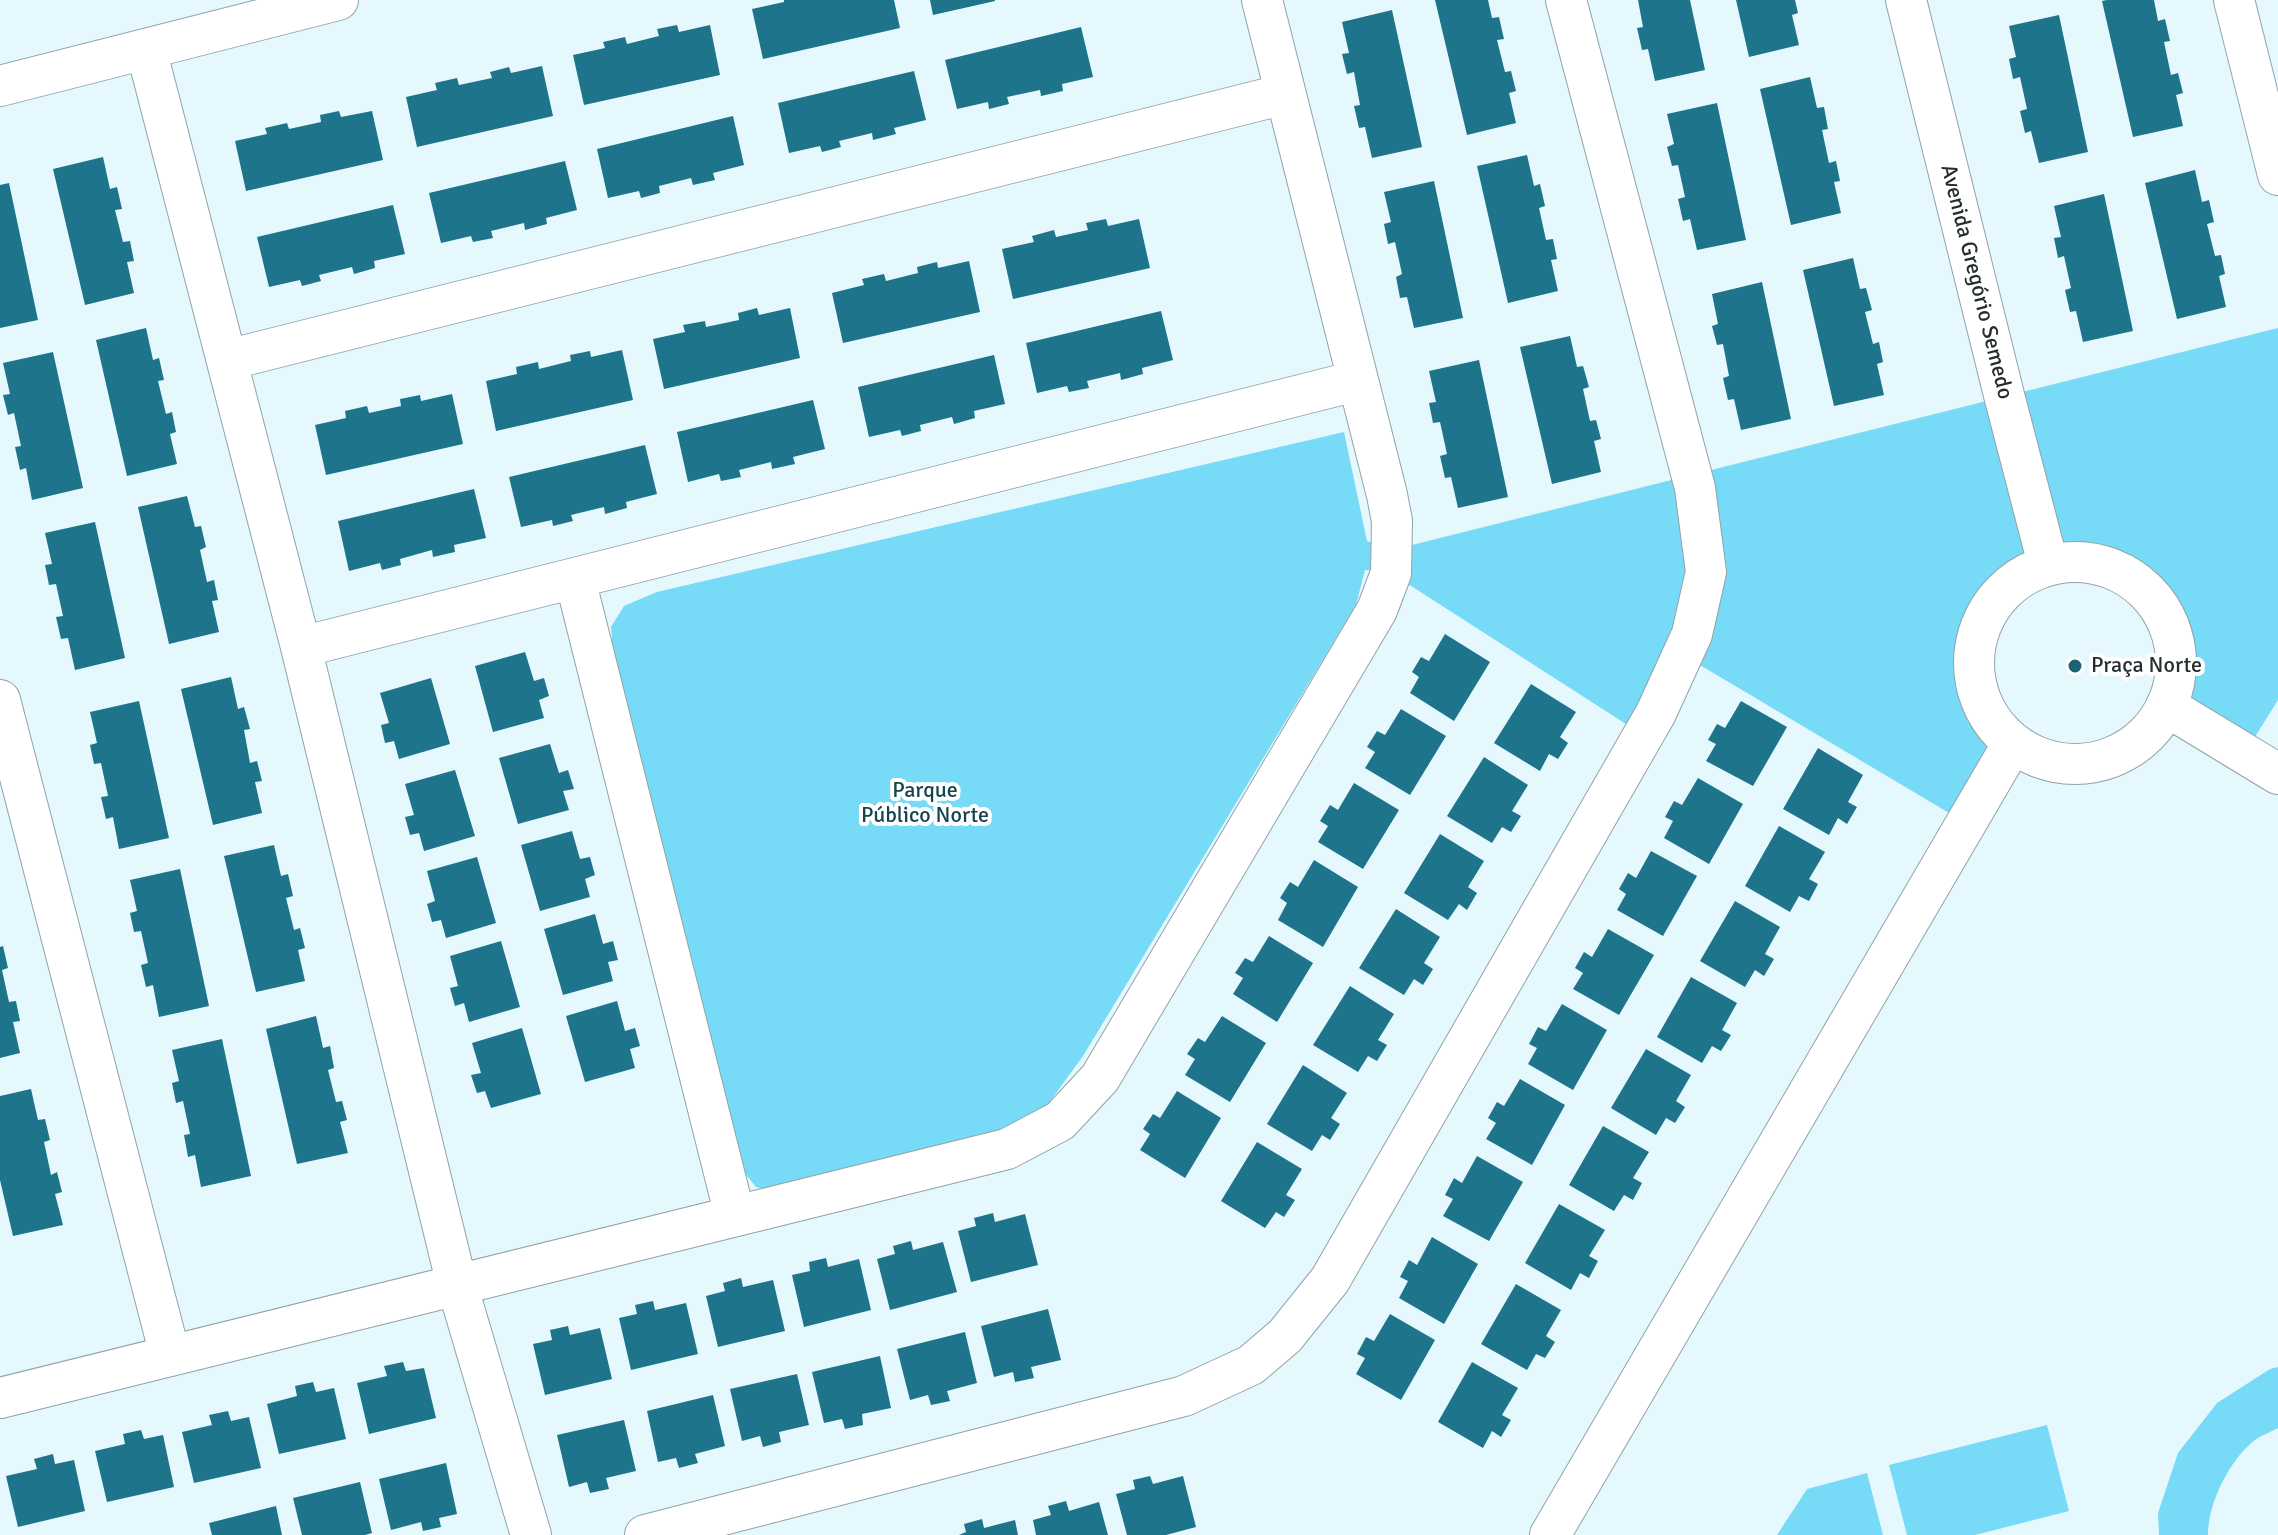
<!DOCTYPE html>
<html>
<head>
<meta charset="utf-8">
<style>
  body { margin:0 }
  canvas { display:block; background:#e4f8fe }
</style>
</head>
<body>
<canvas width="2278" height="1535"></canvas>
<script>
const g = document.querySelector('canvas').getContext('2d');
g.lineJoin = 'round';
function paint(path, color) {
  g.fillStyle = color;
  g.fill(path, 'evenodd');
}
function trace(path, color, width, dash) {
  g.strokeStyle = color;
  g.lineWidth = width;
  g.lineCap = dash ? 'butt' : 'round';
  g.setLineDash(dash || []);
  g.stroke(path);
}
function drawText(font, color, halo, rows, align = 'center') {
  g.font = font + ' Signika,sans-serif';
  g.lineWidth = 8;
  g.setLineDash([]);
  g.textBaseline = 'middle';
  g.strokeStyle = halo;
  g.fillStyle = color;
  for (const [text, x, y, turn = 0] of rows) {
    g.save();
    g.translate(x, y);
    g.rotate((+turn || 0) * Math.PI / 180);
    g.textAlign = isNaN(turn) ? turn : align;
    if (halo) g.strokeText(text, 0, 0);
    g.fillText(text, 0, 0);
    g.restore();
  }
}
paint(new Path2D(`
  M2278,328V700L2245,753L2166,706C2173,684 2180,662 2174,640C2160,593 2119,559 2070,562C2062,563 2053,562 2045,565C2000,582 1971,627 1976,675C1976,681 1976,688 1979,693C1987,714 1999,727 2013,743L1966,823L1683,655L1643,735L1391,573L1365,570L1356,605L1083,1056L1043,1111L1009,1133L776,1192L756,1187L743,1171L613,653L611,627L624,606L657,592L1344,432L1367,541L1392,550Z
  M2278,1367V1428C2271,1432 2262,1435 2255,1440C2230,1459 2208,1503 2208,1535H2159L2158,1513L2178,1453L2217,1403L2270,1369Z
  M2047,1425L2069,1511L1975,1535H1907L1889,1465Z
  M1867,1473L1883,1535H1777L1807,1489Z`), '#77daf6');
paint(new Path2D(`
  M784,0H894L900,28L763,59L752,9L784,2Z
  M930,0H995V1L933,15Z
  M1435,0H1488L1492,18L1499,17L1504,39L1497,40L1505,72L1511,71L1516,91L1509,93L1516,123L1467,135Z
  M1638,0H1690L1705,70L1655,81L1648,49L1642,50L1637,28L1643,27Z
  M1736,0H1795L1798,13L1792,15L1799,45L1749,57Z
  M2107,0H2154L2158,21L2165,19L2170,41L2164,42L2171,75L2178,73L2183,93L2176,95L2183,126L2133,137L2102,1Z
  M1392,10L1422,147L1372,158L1365,127L1359,128L1354,106L1360,105L1354,72L1347,74L1342,54L1349,53L1342,22Z
  M2059,15L2088,152L2039,163L2031,131L2025,133L2020,111L2027,109L2020,77L2013,79L2009,59L2016,57L2009,26Z
  M677,25L679,32L710,25L720,75L584,105L573,55L605,48L603,42L625,37L627,44L659,36L657,29Z
  M1081,27L1093,77L1062,84L1063,91L1041,96L1040,90L1007,97L1009,104L989,109L988,102L957,109L945,60Z
  M542,66L553,116L417,147L406,97L437,90L435,83L457,78L459,85L492,78L490,72L509,67L511,73Z
  M914,71L926,120L894,128L896,134L873,140L872,133L839,141L841,147L822,152L820,146L789,153L778,103Z
  M1810,77L1817,108L1824,107L1828,129L1822,130L1829,163L1836,161L1840,181L1834,182L1841,213L1791,225L1760,89Z
  M1717,103L1746,240L1697,250L1690,219L1683,221L1678,199L1685,197L1678,165L1672,166L1667,147L1674,144L1667,114Z
  M339,111L341,117L372,111L383,160L246,191L235,141L267,134L265,128L287,123L289,129L321,122L320,115Z
  M733,116L744,165L713,173L715,180L693,185L691,178L659,186L660,193L641,198L639,191L608,198L597,149Z
  M1527,155L1534,186L1540,184L1545,206L1539,208L1546,240L1553,239L1557,259L1551,260L1558,291L1508,303L1477,166Z
  M103,157L110,189L117,187L122,209L115,210L123,242L130,241L134,261L127,262L134,293L85,305L53,169Z
  M565,161L577,210L546,218L547,224L525,230L524,223L491,231L493,238L473,242L471,236L441,243L429,193Z
  M2195,170L2202,202L2209,200L2214,222L2207,224L2215,256L2221,255L2225,274L2219,276L2226,307L2177,319L2145,183Z
  M1434,181L1463,318L1414,328L1407,297L1400,298L1396,277L1402,274L1395,242L1388,244L1384,224L1391,222L1384,192Z
  M9,183L38,320L0,328V185Z
  M2104,194L2133,331L2083,342L2076,311L2070,312L2065,290L2071,288L2064,256L2058,258L2054,238L2061,237L2054,206Z
  M393,205L405,254L374,261L375,268L354,274L352,267L319,275L321,281L302,286L300,280L269,287L257,237Z
  M1106,219L1108,226L1139,219L1150,268L1013,299L1002,249L1034,242L1032,236L1054,230L1056,237L1088,230L1086,223Z
  M1853,258L1860,289L1866,288L1872,310L1865,312L1873,344L1879,342L1883,362L1877,364L1884,395L1834,406L1803,270Z
  M969,261L980,312L843,343L832,293L864,285L862,279L884,274L886,281L918,273L917,267L937,262L938,268Z
  M1762,282L1791,419L1741,430L1734,399L1728,400L1723,378L1729,376L1723,344L1717,345L1712,326L1718,324L1712,294Z
  M757,308L759,315L790,308L800,358L664,389L653,339L685,332L683,325L705,321L706,327L739,320L738,313Z
  M1161,311L1173,360L1142,368L1143,374L1121,380L1120,373L1087,381L1089,388L1069,392L1067,386L1037,393L1026,343Z
  M146,328L153,360L159,358L164,380L158,381L166,414L172,412L176,432L170,434L177,464L127,476L96,340Z
  M1570,336L1577,367L1583,366L1589,387L1583,389L1590,421L1596,420L1601,439L1594,441L1601,472L1552,484L1520,347Z
  M622,350L633,400L496,431L486,381L517,374L516,367L538,362L539,369L571,361L570,355L590,351L591,357Z
  M53,352L83,488L32,500L26,468L20,470L15,447L21,446L14,413L8,415L3,395L10,394L3,363Z
  M994,355L1005,404L974,411L975,418L954,424L952,417L920,425L921,431L902,436L900,430L869,437L858,387Z
  M1479,360L1508,497L1458,508L1451,477L1445,478L1440,456L1447,454L1440,422L1433,423L1429,403L1436,402L1429,371Z
  M452,394L463,444L326,475L315,425L346,418L345,411L367,406L369,413L401,406L400,399L420,395L421,401Z
  M813,400L825,449L793,457L795,464L772,469L771,462L739,470L741,477L721,481L719,474L688,482L677,432Z
  M645,445L657,494L626,502L627,508L605,514L604,507L571,515L573,521L553,526L552,520L521,527L509,477Z
  M474,489L486,538L454,545L455,552L433,557L432,550L400,559L401,565L382,570L380,563L349,571L338,521Z
  M187,496L195,527L201,526L206,547L200,550L207,582L214,580L218,600L212,601L219,632L169,644L138,507Z
  M95,522L125,658L75,670L68,638L61,639L56,617L63,616L56,584L49,585L45,565L52,564L45,533Z
  M1445,634L1490,662L1454,721L1410,693L1419,677L1412,672L1421,657L1429,661Z
  M525,652L534,681L544,678L549,696L539,700L544,718L493,732L475,666Z
  M231,677L238,709L244,707L250,729L244,730L250,763L257,761L262,781L255,782L262,813L213,825L181,689Z
  M431,678L450,744L399,759L394,741L385,743L381,725L389,723L380,693Z
  M1531,684L1576,712L1560,737L1568,743L1558,759L1549,754L1540,771L1494,743Z
  M139,701L169,838L119,849L113,817L106,819L101,797L108,796L101,763L94,764L90,745L97,743L90,712Z
  M1741,701L1787,727L1753,786L1706,761L1716,744L1708,740L1717,724L1725,728Z
  M1401,709L1446,736L1410,795L1365,768L1375,752L1367,747L1377,731L1385,735Z
  M550,744L559,773L568,770L574,789L563,791L569,810L518,824L499,758Z
  M1818,748L1863,775L1848,802L1857,807L1847,824L1838,818L1829,835L1783,809Z
  M1484,757L1528,785L1512,811L1521,816L1511,832L1502,827L1492,843L1447,816Z
  M455,770L475,836L424,851L419,833L410,835L405,817L414,815L405,784Z
  M1698,778L1743,804L1709,864L1664,838L1673,821L1665,817L1674,801L1682,805Z
  M1354,783L1399,810L1363,869L1318,842L1328,826L1320,821L1330,805L1338,810Z
  M1779,826L1825,852L1809,879L1818,884L1809,901L1799,896L1790,912L1745,886Z
  M572,831L580,859L590,857L595,875L585,879L590,897L540,911L521,845Z
  M1440,834L1484,861L1468,887L1477,893L1467,910L1459,904L1448,920L1404,893Z
  M274,845L281,876L288,874L293,896L286,898L294,930L300,928L305,948L298,950L305,981L256,992L224,856Z
  M1651,851L1697,876L1663,936L1617,910L1626,894L1619,889L1628,873L1636,878Z
  M477,857L496,923L446,938L441,920L432,922L427,904L435,901L427,871Z
  M1314,860L1358,887L1323,947L1278,920L1287,903L1280,898L1290,882L1298,887Z
  M180,869L209,1006L159,1017L153,985L146,987L141,965L148,963L141,931L134,932L130,913L137,911L130,880Z
  M1735,901L1780,927L1765,954L1774,959L1764,976L1755,970L1745,987L1700,961Z
  M1396,909L1440,937L1424,963L1433,969L1423,985L1414,979L1404,995L1359,968Z
  M595,914L603,944L613,941L618,960L608,962L613,981L563,995L544,929Z
  M1608,929L1654,955L1619,1015L1573,989L1583,973L1575,968L1584,952L1592,957Z
  M1269,936L1313,963L1277,1022L1233,994L1243,978L1235,973L1245,958L1253,962Z
  M501,941L520,1007L469,1022L464,1003L455,1006L450,988L458,986L450,956Z
  M3,946L8,968L2,970L9,1002L16,1001L20,1021L13,1022L20,1053L0,1058V947Z
  M1691,977L1737,1003L1722,1030L1731,1035L1721,1051L1712,1046L1702,1063L1657,1037Z
  M1350,986L1394,1014L1378,1040L1387,1045L1377,1061L1368,1056L1358,1072L1313,1045Z
  M617,1001L625,1031L635,1028L640,1046L630,1049L635,1068L585,1082L566,1016Z
  M1562,1004L1607,1030L1573,1090L1528,1064L1537,1048L1529,1044L1538,1027L1546,1031Z
  M316,1016L323,1048L330,1046L334,1068L328,1070L336,1102L342,1101L347,1120L340,1122L348,1153L297,1164L266,1029Z
  M1222,1016L1266,1043L1230,1102L1185,1075L1195,1059L1187,1054L1198,1038L1205,1042Z
  M522,1028L541,1094L491,1108L485,1091L477,1093L471,1075L481,1073L472,1043Z
  M222,1039L251,1176L201,1187L195,1155L188,1157L184,1135L190,1134L183,1101L176,1103L172,1083L179,1081L172,1050Z
  M1646,1049L1691,1075L1676,1101L1685,1107L1675,1123L1666,1118L1656,1135L1611,1108Z
  M1303,1065L1347,1093L1331,1118L1340,1124L1330,1140L1322,1135L1312,1151L1267,1124Z
  M1520,1079L1565,1105L1532,1165L1486,1139L1496,1123L1488,1118L1497,1102L1504,1106Z
  M31,1089L38,1120L45,1119L50,1140L44,1142L51,1175L57,1172L62,1192L55,1194L63,1225L13,1236L0,1180V1096Z
  M1177,1091L1221,1118L1185,1178L1140,1150L1150,1134L1143,1129L1153,1114L1160,1118Z
  M1603,1126L1649,1152L1633,1178L1642,1183L1633,1200L1624,1195L1614,1211L1569,1185Z
  M1257,1142L1302,1169L1286,1195L1295,1200L1284,1217L1276,1212L1265,1228L1221,1201Z
  M1477,1156L1523,1182L1489,1241L1443,1216L1453,1199L1445,1195L1454,1178L1462,1183Z
  M1559,1204L1605,1230L1589,1256L1598,1261L1589,1278L1580,1273L1571,1290L1525,1263Z
  M993,1213L995,1222L1025,1214L1038,1265L971,1282L958,1231L976,1226L974,1218Z
  M1432,1237L1478,1264L1444,1324L1399,1298L1408,1281L1400,1277L1409,1260L1417,1265Z
  M911,1241L913,1250L943,1242L957,1292L890,1310L877,1259L895,1254L893,1246Z
  M826,1258L828,1267L859,1259L871,1310L804,1327L792,1275L810,1271L809,1262Z
  M741,1278L743,1287L773,1280L785,1331L718,1347L706,1296L725,1291L723,1283Z
  M1516,1284L1561,1310L1546,1336L1555,1342L1545,1358L1536,1354L1527,1370L1481,1344Z
  M653,1301L655,1310L686,1303L698,1354L631,1370L619,1318L637,1314L635,1305Z
  M1048,1309L1061,1360L1031,1367L1034,1378L1015,1382L1013,1372L994,1377L981,1326Z
  M1390,1314L1435,1340L1401,1400L1356,1374L1365,1358L1357,1354L1366,1337L1374,1341Z
  M568,1326L570,1335L600,1328L612,1379L545,1395L533,1344L552,1340L550,1330Z
  M965,1332L977,1383L947,1391L950,1401L931,1405L928,1395L910,1400L897,1349Z
  M880,1356L891,1408L862,1414L863,1425L845,1429L842,1419L824,1423L812,1372Z
  M403,1362L406,1371L424,1368L436,1418L369,1434L357,1383L387,1376L384,1366Z
  M1472,1362L1518,1388L1502,1415L1511,1420L1501,1437L1492,1431L1483,1448L1438,1422Z
  M797,1374L809,1425L779,1432L781,1442L763,1447L760,1436L742,1441L730,1389Z
  M313,1382L316,1392L334,1388L346,1439L279,1454L267,1404L297,1396L295,1386Z
  M713,1395L725,1446L695,1454L698,1463L679,1468L676,1458L658,1462L647,1411Z
  M228,1411L231,1421L249,1417L261,1468L194,1483L182,1432L212,1425L209,1415Z
  M624,1420L636,1471L606,1478L609,1489L590,1493L587,1482L569,1487L557,1435Z
  M141,1430L144,1439L163,1435L174,1487L107,1502L95,1451L125,1444L123,1434Z
  M53,1454L55,1464L74,1460L85,1511L18,1527L6,1476L37,1469L34,1459Z
  M446,1463L457,1514L439,1518L441,1527L423,1531L421,1522L391,1530L379,1479Z
  M1150,1476L1153,1484L1183,1476L1196,1527L1166,1535H1127L1116,1494L1135,1489L1133,1480Z
  M360,1482L372,1533L365,1535H302L293,1498Z
  M1066,1501L1069,1511L1099,1502L1108,1535H1036L1033,1520L1051,1515L1048,1506Z
  M276,1506L282,1535H212L209,1523Z
  M982,1519L984,1528L1015,1520L1018,1535H959L966,1532L964,1524Z`), '#1e748a');
const minor = new Path2D(`
  M1906,0L2004,395L2048,564
  M2234,0L2278,175
  M146,49L301,647L457,1285L531,1535
  M0,86L338,0
  M227,360L1285,94
  M1974 663a101 101 0 1 1 202 0a101 101 0 1 1-202 0Z
  M575,579L735,1216
  M301,647L1356,381
  M0,700L170,1355
  M2166,706L2278,774
  M0,1398L1007,1149L1060,1121L1100,1078L1377,610L1391,573L1392,521L1387,495L1262,0
  M645,1535L1184,1396L1251,1365L1285,1336L1330,1280L1656,713L1692,634L1706,572L1695,488L1566,0
  M1550,1535L2013,743`);
trace(minor, '#90a3a9', 42);
trace(minor, '#fff', 40);
for (const [x, y, r, color] of [
  [2075,666,8,"#1d6274"]
]) {
  const dot = new Path2D();
  dot.arc(x, y, r, 0, 2 * Math.PI);
  g.fillStyle = color;
  g.fill(dot);
  trace(dot, '#fff', 3);
}
drawText('22px', '#252d2f', '#fff', [
  ["Avenida Gregório Semedo",1976,282,76]
]);
drawText('22px', '#252d2f', '#fff', [
  ["Praça Norte",2091,666]
], 'left');
drawText('22px', '#144450', '#fff', [
  ["Parque",925,791],
  ["Público Norte",925,816]
]);
</script>
</body>
</html>
